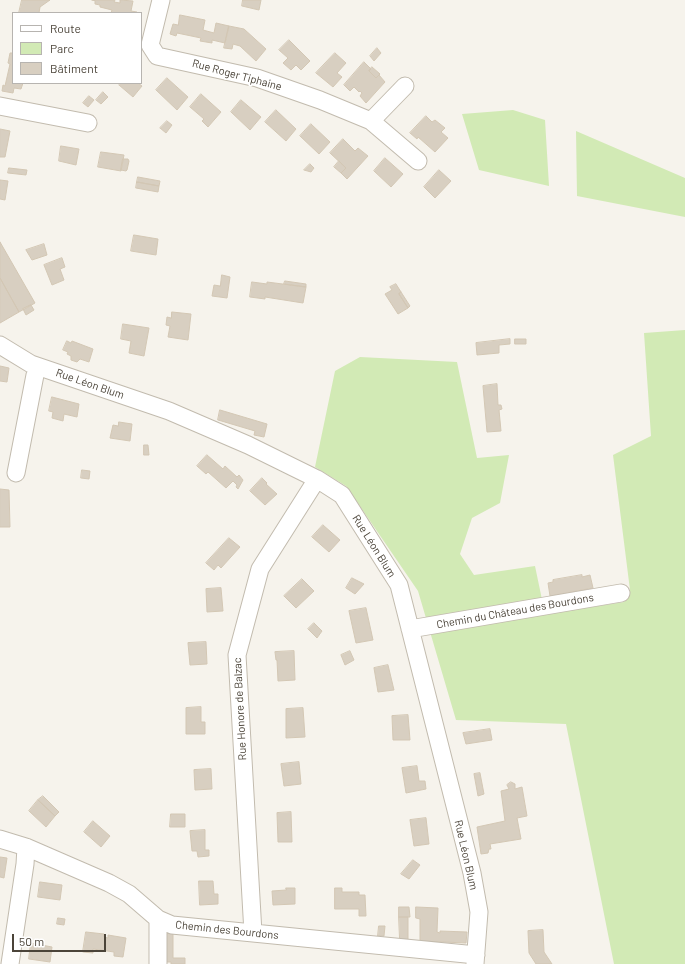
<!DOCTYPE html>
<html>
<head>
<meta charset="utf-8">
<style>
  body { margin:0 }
  #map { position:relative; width:685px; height:964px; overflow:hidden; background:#f6f3ec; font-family:Barlow,sans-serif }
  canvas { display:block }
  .legend { position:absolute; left:12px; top:12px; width:130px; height:72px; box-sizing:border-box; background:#fff; border:1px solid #b7b4b0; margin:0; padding:5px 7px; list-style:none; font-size:12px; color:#4b4439 }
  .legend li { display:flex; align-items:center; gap:8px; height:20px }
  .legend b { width:20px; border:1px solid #b7b4b0 }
  .scale { position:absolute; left:12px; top:934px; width:94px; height:18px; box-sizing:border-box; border:2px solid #4b4439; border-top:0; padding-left:5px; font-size:12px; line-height:14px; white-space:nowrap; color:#4b4439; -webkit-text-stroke:3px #fff; paint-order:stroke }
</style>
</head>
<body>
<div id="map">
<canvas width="685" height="964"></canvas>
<ul class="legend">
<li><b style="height:5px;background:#fff"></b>Route</li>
<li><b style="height:11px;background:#d2eab5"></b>Parc</li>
<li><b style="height:11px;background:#d8cfc1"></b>Bâtiment</li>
</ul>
<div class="scale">50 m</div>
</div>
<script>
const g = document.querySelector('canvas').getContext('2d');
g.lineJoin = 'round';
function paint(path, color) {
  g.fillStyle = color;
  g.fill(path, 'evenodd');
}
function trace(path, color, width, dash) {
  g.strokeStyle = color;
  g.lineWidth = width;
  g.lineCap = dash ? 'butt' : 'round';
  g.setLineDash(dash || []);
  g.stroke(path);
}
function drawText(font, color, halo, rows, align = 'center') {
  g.font = font + ' Barlow,sans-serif';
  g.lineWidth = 3.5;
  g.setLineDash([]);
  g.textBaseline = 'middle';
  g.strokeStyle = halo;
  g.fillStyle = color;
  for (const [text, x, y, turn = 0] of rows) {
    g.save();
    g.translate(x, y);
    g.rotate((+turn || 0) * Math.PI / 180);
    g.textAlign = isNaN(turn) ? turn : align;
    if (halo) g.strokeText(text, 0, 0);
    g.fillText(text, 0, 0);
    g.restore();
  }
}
paint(new Path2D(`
  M513,110L545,120L549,186L479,170L462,114Z
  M576,131L685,178V217L577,196Z
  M685,330V964H614L566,724L456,720L418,591L346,486L315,467L335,371L360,357L457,362L477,458L509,455L500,503L472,518L460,554L474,575L535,566L545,614L624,602L630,590L613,455L651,436L644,333Z`), '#d2eab5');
const building = new Path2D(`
  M22,0H50L40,7L39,13H19Z
  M92,0H115L114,2L120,3V0L133,1L131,11L137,12V13H111L112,10L100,7V5L95,4V1Z
  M243,0H261L259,10L242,6Z
  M180,15L205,20L203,30L214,33L216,23L229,26L225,43L212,40V43L200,41L201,38L177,33L176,36L170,34L173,24L178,25Z
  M229,26L244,29L266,49L256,61L240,46L233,44L232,49L224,48Z
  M289,40L310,61L301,70L296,65L291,70L283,63L288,58L279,50Z
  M377,48L381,53L374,61L370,56Z
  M13,50V83H23L21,89L14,88L13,93L2,91L3,85L5,86L10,64L8,63L10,53H12Z
  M335,53L346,63L337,73L342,77L333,87L316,73Z
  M364,62L371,69L369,71L376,78L379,75L385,82L366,103L360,96L362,93L360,91L359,92L354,87L350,91L344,85Z
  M372,67L380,74L376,78L369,71Z
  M167,78L188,97L177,110L156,90Z
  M121,83H138L142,86L133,97L119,85Z
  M103,92L108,97L101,104L96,100Z
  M201,94L221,112L208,127L202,121L204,119L190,107Z
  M89,96L94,100L88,107L83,103Z
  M241,100L261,117L250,130L231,112Z
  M276,110L296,129L286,141L265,122Z
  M426,116L432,122L435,120L445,128L441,132L448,138L435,152L418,137L417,139L410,133Z
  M167,121L172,125L166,133L160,128Z
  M311,124L330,142L319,154L300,136Z
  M0,129L10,131L5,157H0Z
  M343,139L355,151L358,148L368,156L347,179L341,173L346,168L330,153Z
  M61,146L79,149L76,165L59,161Z
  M101,152L124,155L121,171L98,167Z
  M385,158L403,174L391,187L374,171Z
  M123,159H128L129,161L127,170L126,171L121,170Z
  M339,161L346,168L341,173L334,167Z
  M310,164L314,168L311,172L304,170Z
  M9,168L27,170L26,175L8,173Z
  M439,170L451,181L435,198L424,187Z
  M138,177L160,181L159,186L137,182Z
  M0,180L8,181L5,200L0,199Z
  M137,182L159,186L158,192L136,188Z
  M134,235L158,239L156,255L131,251Z
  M0,242L35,303L19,312L0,278Z
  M44,244L47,255L32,260L26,250Z
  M62,258L65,267L60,269L64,280L52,285L44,265Z
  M222,275L230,277L227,298L212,296L214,285L220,286Z
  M0,278L19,312L0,323Z
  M285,281L306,284V287L284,284Z
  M252,282L267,284V282L306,287L303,303L265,297V299L250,297Z
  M396,284L401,292L399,294L408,308L398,314L385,294L392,290L390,287Z
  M401,292L410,306L408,308L399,294Z
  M31,305L34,310L26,315L23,309Z
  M172,312L191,314L188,340L168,337L170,326L166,325L167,317L171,318Z
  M123,324L149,328L144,356L129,353L131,341L121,339Z
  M510,339V344L499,345V353L477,355L476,343Z
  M515,339H526V344H515Z
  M67,341L71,343L72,341L93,349L89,362L80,359L77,362L71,360V356L67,354L68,352L63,350Z
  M0,366L9,368L7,382L0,381Z
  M497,384L498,405H501L502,409L499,410L501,431L487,432L483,386Z
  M52,397L79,404L77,417L64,414L63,421L52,418L53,412L49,411Z
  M220,410L267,424L264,437L254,435L255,431L218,420Z
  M119,422L132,424L130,441L110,438L113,425L118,426Z
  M144,445H148L149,455H144Z
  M207,455L223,469L225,466L237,477L239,475L243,480L238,489L236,487L237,485L233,481L226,488L208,472L206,474L197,466Z
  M82,470L90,471L89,479L81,478Z
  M262,478L267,483L266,484L277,494L265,505L250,491Z
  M0,489L9,490L10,527H0Z
  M323,525L340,540L329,552L312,537Z
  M229,538L240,547L221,568L218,565L214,570L206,563Z
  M582,575V577L590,575L593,588L550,596L548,583L553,582V580Z
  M352,578L364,584L355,594L346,588Z
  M302,579L314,591L296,608L284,596Z
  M221,588L223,611L207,612L206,589Z
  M366,608L373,640L356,643L349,611Z
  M314,623L322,631L317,638L308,629Z
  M206,642L207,664L190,665L188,643Z
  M294,651L295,680L278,681L277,660H276L275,652Z
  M350,651L354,660L345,665L341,655Z
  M388,665L394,690L378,692L374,668Z
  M201,707V722H205V734H186V708Z
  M303,708L305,737L286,738V709Z
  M408,715L410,740H393L392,716Z
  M490,729L492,740L466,744L463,733Z
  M299,762L301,784L284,786L281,764Z
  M417,766L419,781H425L426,789L406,793L402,768Z
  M211,769L212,789L195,790L194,770Z
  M480,773L484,794L478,796L474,774Z
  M511,782L515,784V789L522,787L527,816L517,818L521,839L490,844L491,849H489L488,853L481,854L477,827L505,821L501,791L509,789L507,785Z
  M43,796L59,812L55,816L38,800Z
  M38,800L55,816L46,827L29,811Z
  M291,812L292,842H278L277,813Z
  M171,814H185V827H170Z
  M426,818L429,844L414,846L410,820Z
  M93,821L110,836L101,847L84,832Z
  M205,830V850H209V856L198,857L197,851H192L190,831Z
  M0,857L7,858L4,878L0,877Z
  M413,860L420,865L409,879L401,874Z
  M199,881H213L214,894H218V904L200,905Z
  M40,882L62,885L60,900L38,897Z
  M286,888H295V904L273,905L272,891L286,890Z
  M335,888H342V892H359V895H365L366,916H359V909H335Z
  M399,907H409L410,917H399Z
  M416,907L438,908L437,932L440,933V931L467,932L466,943L420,941V919L416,918Z
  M399,917H408V941L400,940Z
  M58,918L65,919L64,925L57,924Z
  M379,926H385L384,936H378Z
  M543,930L544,952L552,964H536L529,953L528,931Z
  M86,932L104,934V937L108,938V935L126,938L123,957L114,956V952L93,949V953L83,952Z
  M162,933H173V958H185V964H171V962H162Z
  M31,943L52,947L50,962L29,959Z`);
paint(building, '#d8cfc1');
trace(building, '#d3c7b4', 1);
const minor = new Path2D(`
  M161,0L150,45L157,56L257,78L320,100L371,121L418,161
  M0,106L88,123
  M371,121L405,86
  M0,345L31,364L169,411L248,445L317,479L342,495L399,585L472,873L479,912L475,964
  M16,473L35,375
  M410,629L621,593
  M0,839L26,847L109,883L129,894L158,919L172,925L476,955
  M253,933L237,655L260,569L317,479
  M10,964L25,864L26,847
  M158,964V919`);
trace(minor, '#c2bbae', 19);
trace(minor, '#fff', 17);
drawText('11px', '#4b4439', '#fff', [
  ["Rue Roger Tiphaine",237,75,15],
  ["Rue Léon Blum",90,384,19],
  ["Rue Léon Blum",374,546,58],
  ["Chemin du Château des Bourdons",515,611,-10],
  ["Rue Honore de Balzac",240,709,-93],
  ["Rue Léon Blum",466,855,77],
  ["Chemin des Bourdons",227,930,6]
]);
</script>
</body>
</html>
